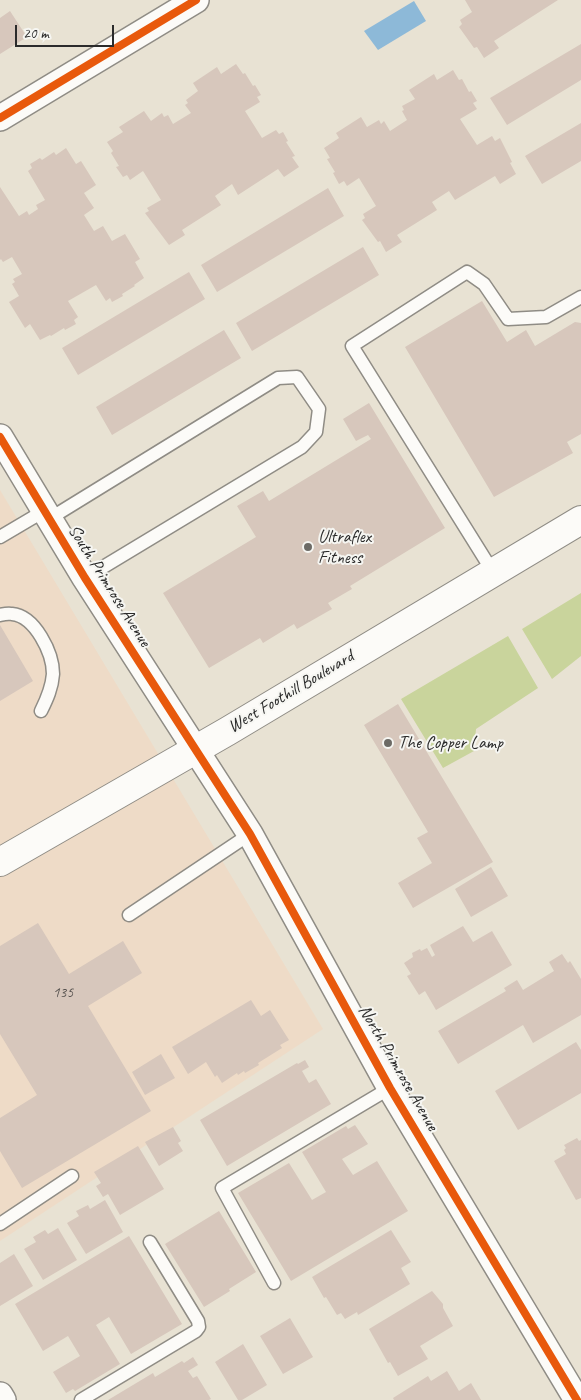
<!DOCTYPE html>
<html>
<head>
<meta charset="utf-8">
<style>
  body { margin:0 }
  #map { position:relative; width:581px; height:1400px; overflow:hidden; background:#e8e2d3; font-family:Caveat,sans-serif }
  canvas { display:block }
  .scale { position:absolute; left:15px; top:25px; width:99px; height:22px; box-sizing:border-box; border:2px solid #2b2b2b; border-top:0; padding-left:6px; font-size:15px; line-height:18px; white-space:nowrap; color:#2b2b2b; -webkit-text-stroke:4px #f6f6f2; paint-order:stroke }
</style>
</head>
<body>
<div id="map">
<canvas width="581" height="1400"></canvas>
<div class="scale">20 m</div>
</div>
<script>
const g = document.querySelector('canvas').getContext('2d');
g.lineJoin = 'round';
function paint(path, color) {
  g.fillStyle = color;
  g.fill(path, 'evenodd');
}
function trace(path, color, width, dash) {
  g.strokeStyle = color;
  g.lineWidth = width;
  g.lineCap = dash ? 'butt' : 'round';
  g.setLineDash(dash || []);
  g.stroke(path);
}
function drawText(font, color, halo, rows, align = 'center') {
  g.font = font + ' Caveat,sans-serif';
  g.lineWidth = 4;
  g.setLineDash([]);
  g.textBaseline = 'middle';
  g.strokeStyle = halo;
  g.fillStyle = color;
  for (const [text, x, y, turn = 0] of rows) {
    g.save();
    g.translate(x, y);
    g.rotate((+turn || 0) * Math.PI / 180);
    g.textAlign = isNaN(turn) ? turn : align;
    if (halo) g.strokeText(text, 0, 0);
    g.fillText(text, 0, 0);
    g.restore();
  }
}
paint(new Path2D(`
  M0,490L323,1029L0,1241Z`), '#eedbc7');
paint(new Path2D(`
  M581,593V656L552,679L522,629Z
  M508,636L538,688L476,729L474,751L443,768L401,699Z`), '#c9d49c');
paint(new Path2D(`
  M414,1L426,21L378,50L364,31Z`), '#8db9d8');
paint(new Path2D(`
  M465,0H558L494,41L499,48L484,58L477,47L474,48L459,27L462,24L460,20L472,12Z
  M10,11L27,37L0,54V18Z
  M581,44V80L507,125L490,98Z
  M236,64L243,74L245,73L253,86L255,85L261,95L257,97L260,102L245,111L262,138L276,130L279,134L283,132L288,141L286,142L295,156L292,157L299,167L284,177L278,169L238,195L232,184L215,196L221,205L182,230L185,235L169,245L145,213L149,211L147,208L161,200L143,171L130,180L127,175L123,177L116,167L119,166L111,153L113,151L107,142L123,132L119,127L144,111L151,121L162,113L164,117L168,115L173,124L191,113L185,105L188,103L186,100L198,91L193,83L217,67L221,74Z
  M453,70L459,80L462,79L469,92L471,91L477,101L473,103L477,109L460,119L477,145L492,136L495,141L500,138L512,162L510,163L516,174L500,184L495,176L455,200L449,191L432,202L437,210L397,235L402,242L386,252L380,241L378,242L362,220L365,218L363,214L376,206L359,178L347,186L344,181L339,184L333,173L335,172L327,159L330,158L324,148L339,138L336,133L361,117L367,127L379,120L381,124L384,121L390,131L407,120L402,111L404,110L402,106L415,99L409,90L434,74L437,80Z
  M581,123V161L542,184L525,156Z
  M66,148L76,164L81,161L96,185L84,193L94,208L84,215L94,231L103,226L112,241L125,234L140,259L135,262L144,278L134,285L135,286L122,294L123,296L112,302L110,298L106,301L96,285L68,301L78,317L74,320L76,324L65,330L64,328L51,336L50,335L40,340L30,324L25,328L9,302L19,296L12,284L15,282L13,279L22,274L12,257L3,262L1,259L0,260V187L19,216L27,211L29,215L38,209L36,205L45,200L28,171L32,168L30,164L40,158L42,160L54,152L56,155Z
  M328,188L344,216L217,292L201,265Z
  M363,247L379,275L252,351L236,323Z
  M189,272L205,299L78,375L62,348Z
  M482,301L507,342L526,330L535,346L575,322L581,323V434L567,442L573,453L494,497L405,347Z
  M224,330L241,358L112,435L96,407Z
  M369,403L445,528L350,586L352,589L328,603L332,609L297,629L294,624L263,643L260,638L209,668L163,593L256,537L237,506L263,491L269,501L371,439L368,435L356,441L343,419Z
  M0,625L33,681L0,701Z
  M398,704L493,862L413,908L398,883L432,863L417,838L428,832L364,725Z
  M491,867L508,896L471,917L455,889Z
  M38,923L69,974L123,941L142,973L88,1006L151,1111L22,1188L0,1151V1118L37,1095L0,1034V946Z
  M463,926L473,942L492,931L512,965L436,1010L425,991L419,995L407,976L411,974L404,963L413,957L412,953L420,949L421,951L427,948L432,957L435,955L430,945Z
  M562,954L568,963L570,961L581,979V1015L533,1043L523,1025L458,1064L438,1031L506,991L504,988L517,980L523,990L554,971L549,962Z
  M251,1000L261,1016L270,1010L289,1040L280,1045L282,1048L258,1063L259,1065L245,1073L244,1071L238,1075L237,1073L222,1083L217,1075L215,1077L206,1062L188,1074L172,1047Z
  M576,1042L581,1050V1093L518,1130L495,1091Z
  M161,1054L175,1078L145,1095L132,1072Z
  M305,1060L309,1067L302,1071L309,1083L316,1079L331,1104L227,1166L200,1120L297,1063L298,1064Z
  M355,1125L368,1144L342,1159L353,1175L377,1161L408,1211L291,1281L238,1193L289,1163L312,1200L326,1192L302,1152L346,1126L348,1129Z
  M173,1127L181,1141L178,1143L183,1151L159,1166L145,1142Z
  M577,1138L579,1141L581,1140V1198L576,1200L554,1161L566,1154L564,1150L566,1148L564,1145Z
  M138,1146L164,1189L120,1215L108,1194L103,1197L96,1186L101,1183L94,1172Z
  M105,1200L123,1232L86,1254L67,1223L79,1216L76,1211L88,1205L90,1209Z
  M219,1211L256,1272L229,1289L230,1291L204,1307L165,1244Z
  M58,1228L77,1260L43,1280L24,1249L36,1242L33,1237L45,1230L48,1234Z
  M391,1230L411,1262L401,1268L410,1284L358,1315L357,1312L345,1319L341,1313L337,1315L326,1297L324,1298L312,1277Z
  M129,1236L182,1324L131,1354L109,1317L96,1325L120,1364L75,1391L73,1389L66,1393L53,1372L80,1356L68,1336L43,1351L15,1304Z
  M14,1254L33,1286L0,1306V1263Z
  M432,1291L443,1304V1308L453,1326L420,1346L428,1359L398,1376L390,1362L388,1363L369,1329Z
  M290,1318L313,1357L283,1374L260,1336Z
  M243,1344L267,1385L242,1400H238L215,1362Z
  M193,1357L198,1365L188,1371L193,1378L197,1376L211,1399L209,1400H108L153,1373L155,1377L182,1361L184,1363Z
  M447,1371L459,1391L471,1383L481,1400H394L393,1398L428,1376L431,1381Z`), '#d7c7bc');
const lane = new Path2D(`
  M49,519L278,378L297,377L319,409L316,432L302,447L85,578
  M0,537L44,511
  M493,572L352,346L467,272L484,284L508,319L546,317L581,297
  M0,615C4,614 8,613 12,614C35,616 53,653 53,674C52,688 47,699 41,711
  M129,915L250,834
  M0,1224L72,1176
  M274,1283L222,1188L390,1088
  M81,1400L196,1331L199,1327L198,1321L150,1242`);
const street = new Path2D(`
  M0,118L196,0
  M0,437L85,578L250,834L390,1088L577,1400
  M0,1395L3,1400`);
const secondary = new Path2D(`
  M0,862L228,731L581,520`);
trace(lane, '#8f8c85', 15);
trace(street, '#8f8c85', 28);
trace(secondary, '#8f8c85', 30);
trace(lane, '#fcfbf8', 12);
trace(street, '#fcfbf8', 25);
trace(secondary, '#fcfbf8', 28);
trace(new Path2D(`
  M0,118L196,0
  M0,437L85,578L250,834L390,1088L577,1400`), '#e8590c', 8);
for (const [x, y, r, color] of [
  [308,547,5,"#6d6b66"],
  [388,743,5,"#6d6b66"]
]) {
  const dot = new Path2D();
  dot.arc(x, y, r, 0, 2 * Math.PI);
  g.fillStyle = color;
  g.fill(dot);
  trace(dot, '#f6f6f2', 2);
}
drawText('15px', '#56524f', null, [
  ["135",63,993]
]);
drawText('18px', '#2b2b2b', '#f6f6f2', [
  ["Ultraflex",318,537],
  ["Fitness",318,558],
  ["The Copper Lamp",398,743]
], 'left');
drawText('18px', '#2b2b2b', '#f6f6f2', [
  ["South Primrose Avenue",109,586,58],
  ["West Foothill Boulevard",291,692,-31],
  ["North Primrose Avenue",398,1068,60]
]);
</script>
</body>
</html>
